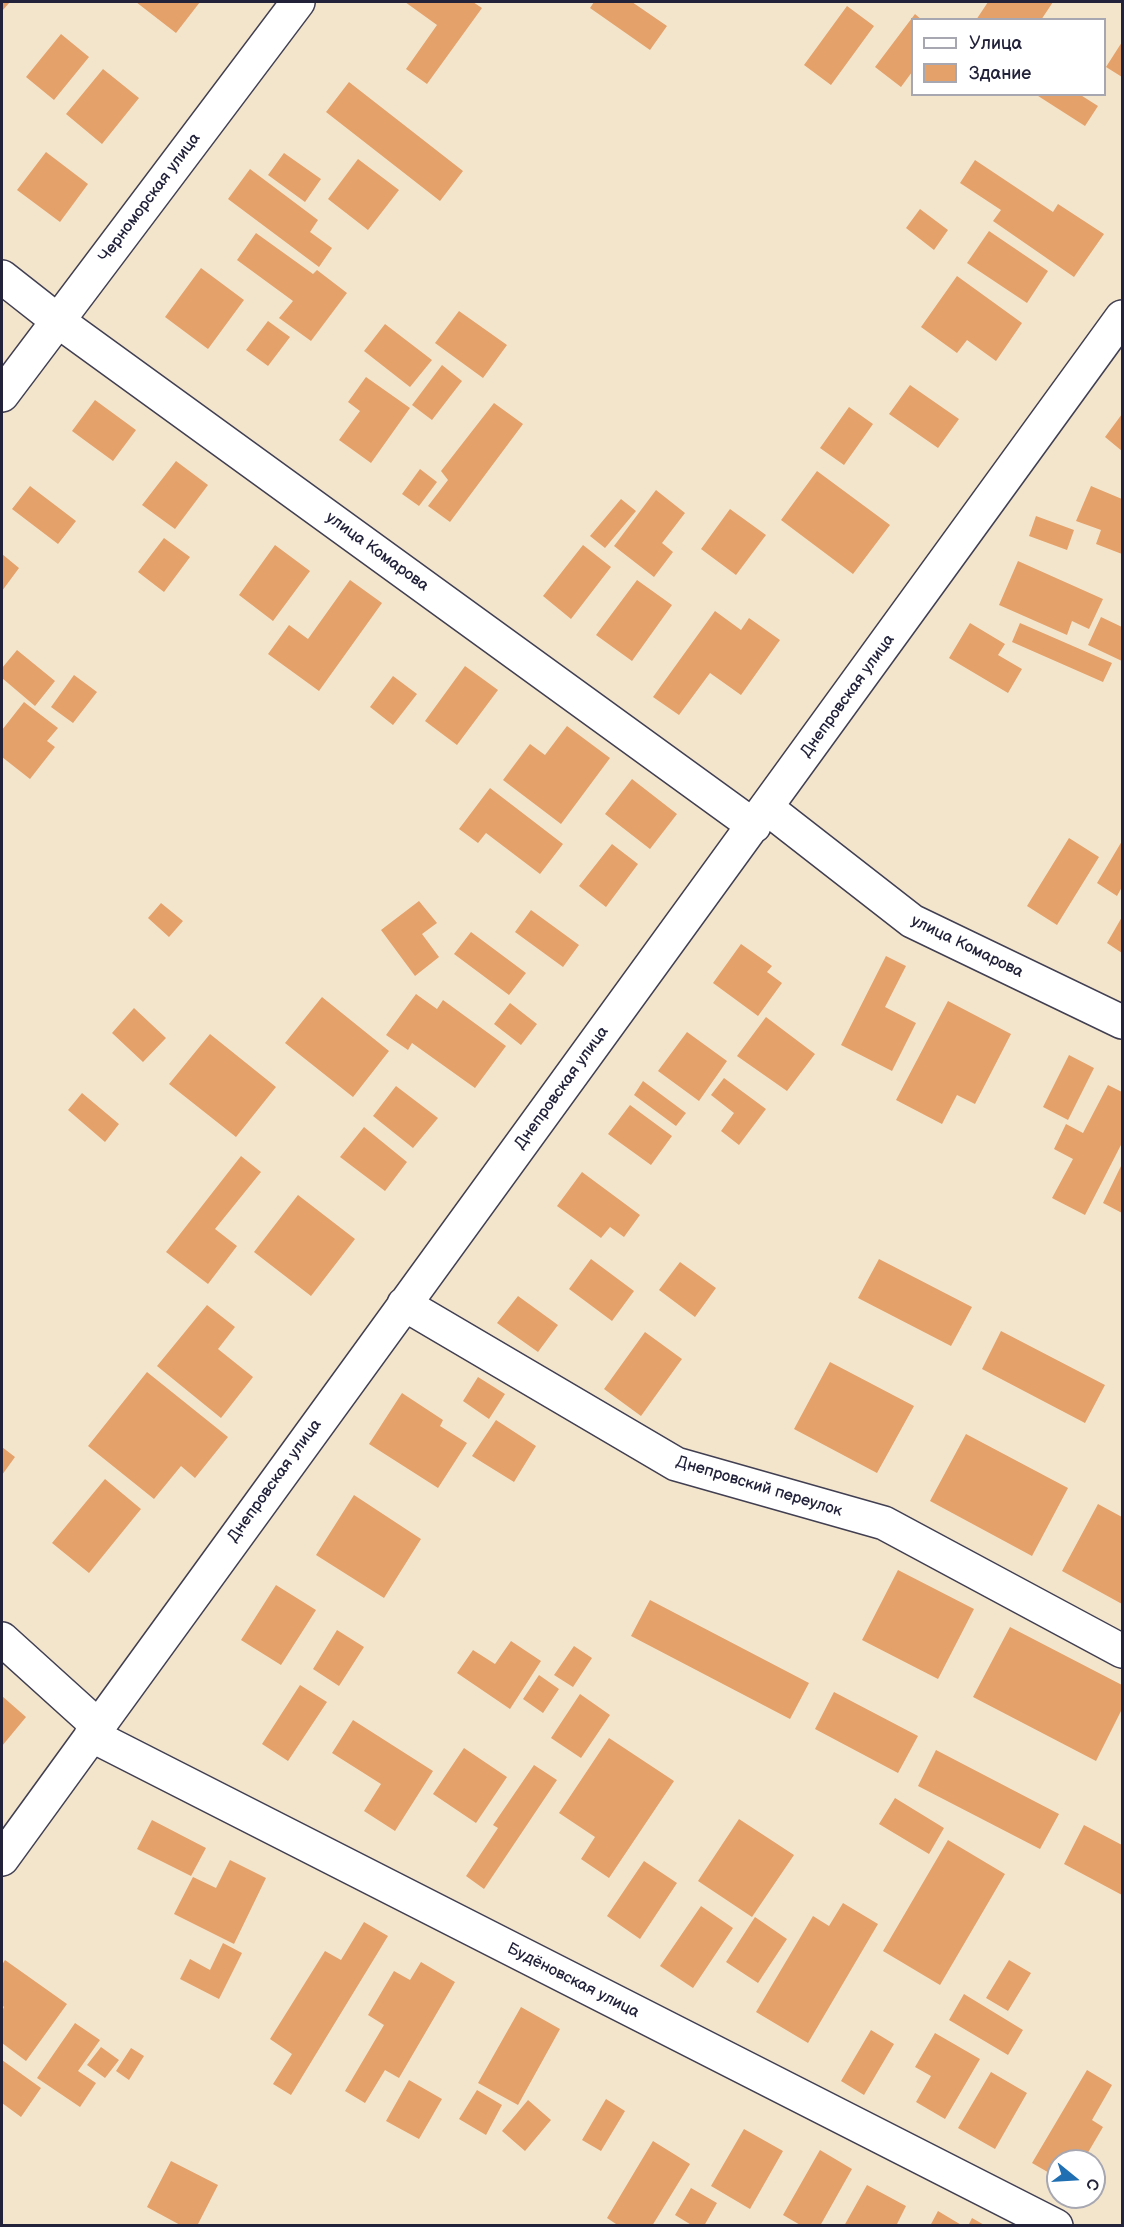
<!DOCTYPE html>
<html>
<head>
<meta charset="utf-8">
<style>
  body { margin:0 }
  #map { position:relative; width:1124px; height:2227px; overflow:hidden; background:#f3e5cc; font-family:"Balsamiq Sans",sans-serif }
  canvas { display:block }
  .frame { position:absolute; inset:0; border:3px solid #22223b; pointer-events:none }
  .legend { position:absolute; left:911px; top:18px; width:195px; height:78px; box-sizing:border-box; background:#fff; border:2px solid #a7a7b1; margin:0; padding:8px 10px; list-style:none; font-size:18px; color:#22223b }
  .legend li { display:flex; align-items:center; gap:12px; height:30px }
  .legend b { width:30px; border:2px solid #a7a7b1 }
  .north { position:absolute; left:1046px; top:2149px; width:60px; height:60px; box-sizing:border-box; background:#fff; border:2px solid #a7a7b1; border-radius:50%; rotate:108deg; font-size:16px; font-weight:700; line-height:24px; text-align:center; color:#22223b }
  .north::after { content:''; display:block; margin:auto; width:21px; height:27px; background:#1f6fb2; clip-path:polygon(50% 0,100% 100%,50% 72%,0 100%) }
</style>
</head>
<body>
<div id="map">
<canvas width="1124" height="2227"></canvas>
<div class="frame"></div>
<ul class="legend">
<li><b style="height:8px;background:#fff"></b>Улица</li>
<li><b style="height:16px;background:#e4a16a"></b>Здание</li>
</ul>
<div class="north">С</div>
</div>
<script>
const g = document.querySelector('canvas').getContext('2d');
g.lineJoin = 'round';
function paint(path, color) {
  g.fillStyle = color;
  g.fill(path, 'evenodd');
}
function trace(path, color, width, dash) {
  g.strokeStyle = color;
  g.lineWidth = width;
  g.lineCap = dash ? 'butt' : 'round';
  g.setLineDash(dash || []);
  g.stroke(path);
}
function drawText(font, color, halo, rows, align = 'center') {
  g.font = font + ' "Balsamiq Sans",sans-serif';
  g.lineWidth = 4.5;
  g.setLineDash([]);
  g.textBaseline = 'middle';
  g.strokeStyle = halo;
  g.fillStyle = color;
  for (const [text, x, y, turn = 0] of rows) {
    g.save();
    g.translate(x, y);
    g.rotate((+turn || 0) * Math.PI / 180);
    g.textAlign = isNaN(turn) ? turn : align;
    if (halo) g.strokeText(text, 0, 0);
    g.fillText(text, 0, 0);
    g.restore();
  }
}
paint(new Path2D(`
  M2,2H10L2,11Z
  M136,2H200L176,33Z
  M405,2H473L482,8L427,84L406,69L437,25Z
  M594,2H632L667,26L650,50L590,8Z
  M988,2H1053L1041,20H976Z
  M847,6L874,26L831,85L804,65Z
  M915,14L922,20H912V72L901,87L875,67Z
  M61,34L89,57L54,100L26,77Z
  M1122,42V77L1106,67Z
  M103,69L139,98L102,144L66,114Z
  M349,82L463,171L440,201L326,112Z
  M1035,94H1079L1098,106L1085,126Z
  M46,152L88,184L60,222L17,190Z
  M284,153L321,179L305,202L268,175Z
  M358,159L399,190L368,230L328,199Z
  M975,160L1053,212L1058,204L1104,234L1074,277L993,221L1001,210L960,183Z
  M250,169L318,220L310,232L332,248L319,267L228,199Z
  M920,209L948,230L934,250L906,228Z
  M989,231L1048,271L1027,303L967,263Z
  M256,233L313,274L317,270L347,293L311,341L279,318L293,301L237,260Z
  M201,268L244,300L208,349L165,317Z
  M957,276L1022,323L996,361L967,340L957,353L921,327Z
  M459,311L507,345L483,378L435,343Z
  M268,321L290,337L268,366L246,350Z
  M385,324L432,360L410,387L364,351Z
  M442,365L462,381L432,420L412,405Z
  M366,377L410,408L371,463L339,440L360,411L348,402Z
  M910,385L959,419L938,448L889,414Z
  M95,400L136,430L113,461L72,431Z
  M494,403L523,424L450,522L428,506L448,480L441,471Z
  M849,407L873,424L844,465L820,448Z
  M1122,414V451L1105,437Z
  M176,461L208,485L175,529L142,505Z
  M420,469L437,482L419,506L402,494Z
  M817,471L890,525L853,574L781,520Z
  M30,486L76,521L58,544L12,509Z
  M1091,486L1122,499V554L1096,544L1101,530L1076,521Z
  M656,490L685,513L662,543L673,552L654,577L614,546Z
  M621,499L636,511L605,548L590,536Z
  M730,509L766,535L736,575L701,549Z
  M1036,516L1074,530L1067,550L1029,536Z
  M164,538L190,557L164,592L138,572Z
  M275,545L310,571L273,621L239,595Z
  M583,545L611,567L571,619L543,596Z
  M2,554L19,568L2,591Z
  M1018,561L1103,599L1089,629L1072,621L1067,635L999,605Z
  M350,580L382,603L319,691L268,654L289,625L308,639Z
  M637,580L672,605L632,661L596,635Z
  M715,611L741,630L749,618L780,640L741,695L710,673L679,715L653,697Z
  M1101,617L1122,627V661L1088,645Z
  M970,623L1005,644L998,655L1022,669L1008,693L949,658Z
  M1020,623L1112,663L1103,682L1012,642Z
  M17,650L55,681L35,706L2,678V668Z
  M465,666L498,690L457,745L425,721Z
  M74,675L97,692L73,723L51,707Z
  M393,676L417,694L393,725L370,707Z
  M24,702L58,728L47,741L55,747L30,779L2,757V730Z
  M567,726L610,758L561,824L503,780L530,744L545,755Z
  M632,779L677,814L650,849L605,814Z
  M490,788L563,844L540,874L486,833L478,843L459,829Z
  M1069,838L1099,857L1057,925L1027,906Z
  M1122,841V887L1117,896L1097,883Z
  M612,844L638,864L606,907L579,886Z
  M419,901L437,923L422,934L439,957L415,976L381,930Z
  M161,903L183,921L169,937L148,918Z
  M531,910L579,945L563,967L515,932Z
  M1122,917V953L1107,943Z
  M471,932L526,973L509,995L454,954Z
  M741,944L772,966L767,972L782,983L758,1016L713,983Z
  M886,956L906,966L885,1007L916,1023L892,1071L841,1045Z
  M416,994L437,1009L443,1000L506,1046L475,1088L412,1043L408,1050L386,1035Z
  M322,997L389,1051L353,1097L285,1043Z
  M948,1001L1011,1034L975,1104L957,1095L942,1124L896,1100Z
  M510,1003L537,1024L521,1045L494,1024Z
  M134,1008L166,1038L143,1062L112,1033Z
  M766,1017L815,1054L787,1091L737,1056Z
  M687,1032L727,1061L699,1101L658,1071Z
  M210,1034L276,1087L236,1137L169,1084Z
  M1069,1055L1094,1068L1068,1120L1043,1107Z
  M724,1078L766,1109L739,1145L721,1131L734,1113L711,1095Z
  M643,1081L686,1113L676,1126L634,1095Z
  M1108,1085L1122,1092V1143L1085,1215L1052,1198L1073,1159L1054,1149L1066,1124L1083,1133Z
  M396,1086L438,1118L413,1148L373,1116Z
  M82,1093L119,1124L105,1142L68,1110Z
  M630,1105L672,1136L651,1165L608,1134Z
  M364,1127L407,1162L385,1191L340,1157Z
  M241,1156L261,1172L215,1229L237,1246L208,1284L166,1252Z
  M1122,1164V1213L1103,1203Z
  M582,1172L640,1215L624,1237L610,1227L601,1238L557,1206Z
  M298,1195L355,1239L311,1296L254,1252Z
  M591,1259L634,1291L612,1321L569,1289Z
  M879,1259L972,1307L951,1346L858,1298Z
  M680,1262L716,1288L695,1317L659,1290Z
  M518,1296L558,1325L538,1352L497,1323Z
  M207,1305L235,1327L218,1349L253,1377L221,1418L157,1366Z
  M1001,1331L1105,1385L1085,1423L982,1369Z
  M645,1332L682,1359L641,1416L604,1389Z
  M830,1362L914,1406L877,1473L794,1429Z
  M147,1372L228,1437L195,1478L181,1466L154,1499L88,1446Z
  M478,1377L505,1394L489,1419L463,1401Z
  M402,1393L443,1420L440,1426L467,1443L438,1488L369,1444Z
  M496,1420L536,1446L514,1482L472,1456Z
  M966,1434L1068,1488L1032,1556L930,1501Z
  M2,1447L15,1457L2,1475Z
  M105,1479L141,1509L89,1573L52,1543Z
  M354,1495L421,1539L384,1598L316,1555Z
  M1098,1504L1122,1517V1604L1062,1571Z
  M898,1570L974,1609L938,1679L862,1640Z
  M276,1585L316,1610L281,1665L241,1640Z
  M650,1600L809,1683L790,1719L631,1636Z
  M1010,1627L1122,1685V1709L1096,1761L973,1697Z
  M337,1630L364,1647L339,1686L313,1669Z
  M511,1641L541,1661L510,1709L457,1673L473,1650L495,1664Z
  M574,1646L592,1658L573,1687L554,1675Z
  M539,1675L559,1689L543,1713L523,1699Z
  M300,1685L327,1702L288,1761L262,1744Z
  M834,1692L918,1736L898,1773L815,1729Z
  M580,1694L610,1715L581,1758L551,1738Z
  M2,1696L26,1717L2,1746Z
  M353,1720L433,1771L395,1831L364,1811L381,1784L332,1753Z
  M609,1738L674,1781L609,1878L581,1859L595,1837L559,1813Z
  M464,1748L507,1777L476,1823L433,1794Z
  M936,1750L1059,1814L1040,1849L918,1786Z
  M534,1765L557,1780L484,1889L466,1876L498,1828L493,1825Z
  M895,1798L944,1828L929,1854L879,1824Z
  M739,1819L794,1855L752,1917L698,1881Z
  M152,1820L206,1848L191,1876L137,1849Z
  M1084,1825L1122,1845V1895L1064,1864Z
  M948,1840L1005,1874L940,1985L883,1951Z
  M230,1860L266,1878L234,1944L174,1914L193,1877L216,1888Z
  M644,1861L677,1883L640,1939L607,1916Z
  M843,1903L878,1924L808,2043L756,2012L813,1916L829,1926Z
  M701,1906L733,1928L693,1988L660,1966Z
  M755,1917L787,1939L758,1983L726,1962Z
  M364,1922L388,1936L291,2095L273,2084L292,2054L270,2039L325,1951L341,1960Z
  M223,1943L242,1953L219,1999L180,1979L190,1959L210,1970Z
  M5,1960L67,2004L26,2061L2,2043V2011L4,2007L2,2005V1965Z
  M1009,1960L1031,1973L1008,2011L986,1998Z
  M421,1962L455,1982L399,2078L385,2070L365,2103L345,2091L384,2025L368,2015L394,1971L410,1980Z
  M964,1994L1023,2030L1008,2055L949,2020Z
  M521,2007L560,2029L518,2105L478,2083Z
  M75,2023L100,2040L78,2071L96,2083L80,2107L37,2078Z
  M871,2030L894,2044L864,2095L841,2081Z
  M935,2033L980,2059L945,2119L916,2102L931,2076L915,2067Z
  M101,2047L119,2060L105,2078L87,2065Z
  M131,2048L144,2056L129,2080L116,2071Z
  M2,2060L41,2088L21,2117L2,2103Z
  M1087,2070L1112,2085L1092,2120L1103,2127L1083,2161H1058V2178L1032,2163Z
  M991,2072L1027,2093L995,2149L958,2128Z
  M409,2080L442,2099L419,2139L386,2121Z
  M477,2090L502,2105L486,2135L459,2119Z
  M606,2099L625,2111L601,2151L582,2140Z
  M528,2100L551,2120L525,2151L502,2131Z
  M744,2129L783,2151L750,2209L711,2186Z
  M653,2141L690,2164L652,2226H619L607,2218Z
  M820,2150L852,2169L820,2226H802L783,2215Z
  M171,2161L218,2185L197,2226H182L147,2207Z
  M867,2185L906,2206L896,2226H844Z
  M691,2188L717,2203L704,2226H693L675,2215Z
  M938,2211L963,2226H930Z
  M972,2218L986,2226H968Z`), '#e4a16a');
const minor = new Path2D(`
  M2,277L58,321L754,826
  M2,395L298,2
  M767,808L912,921L1122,1022
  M404,1304L676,1464L884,1523L1122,1651
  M2,1639L97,1725
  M91,1735L1056,2226
  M2,1859L1122,317`);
trace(minor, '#413f51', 36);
trace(minor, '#fff', 33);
drawText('16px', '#22223b', '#fff', [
  ["Черноморская улица",150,198,-53],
  ["улица Комарова",377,552,36],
  ["Днепровская улица",848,696,-54],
  ["улица Комарова",967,947,26],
  ["Днепровская улица",562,1088,-54],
  ["Днепровская улица",275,1481,-54],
  ["Днепровский переулок",759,1487,17],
  ["Будёновская улица",573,1981,27]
]);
</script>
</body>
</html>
